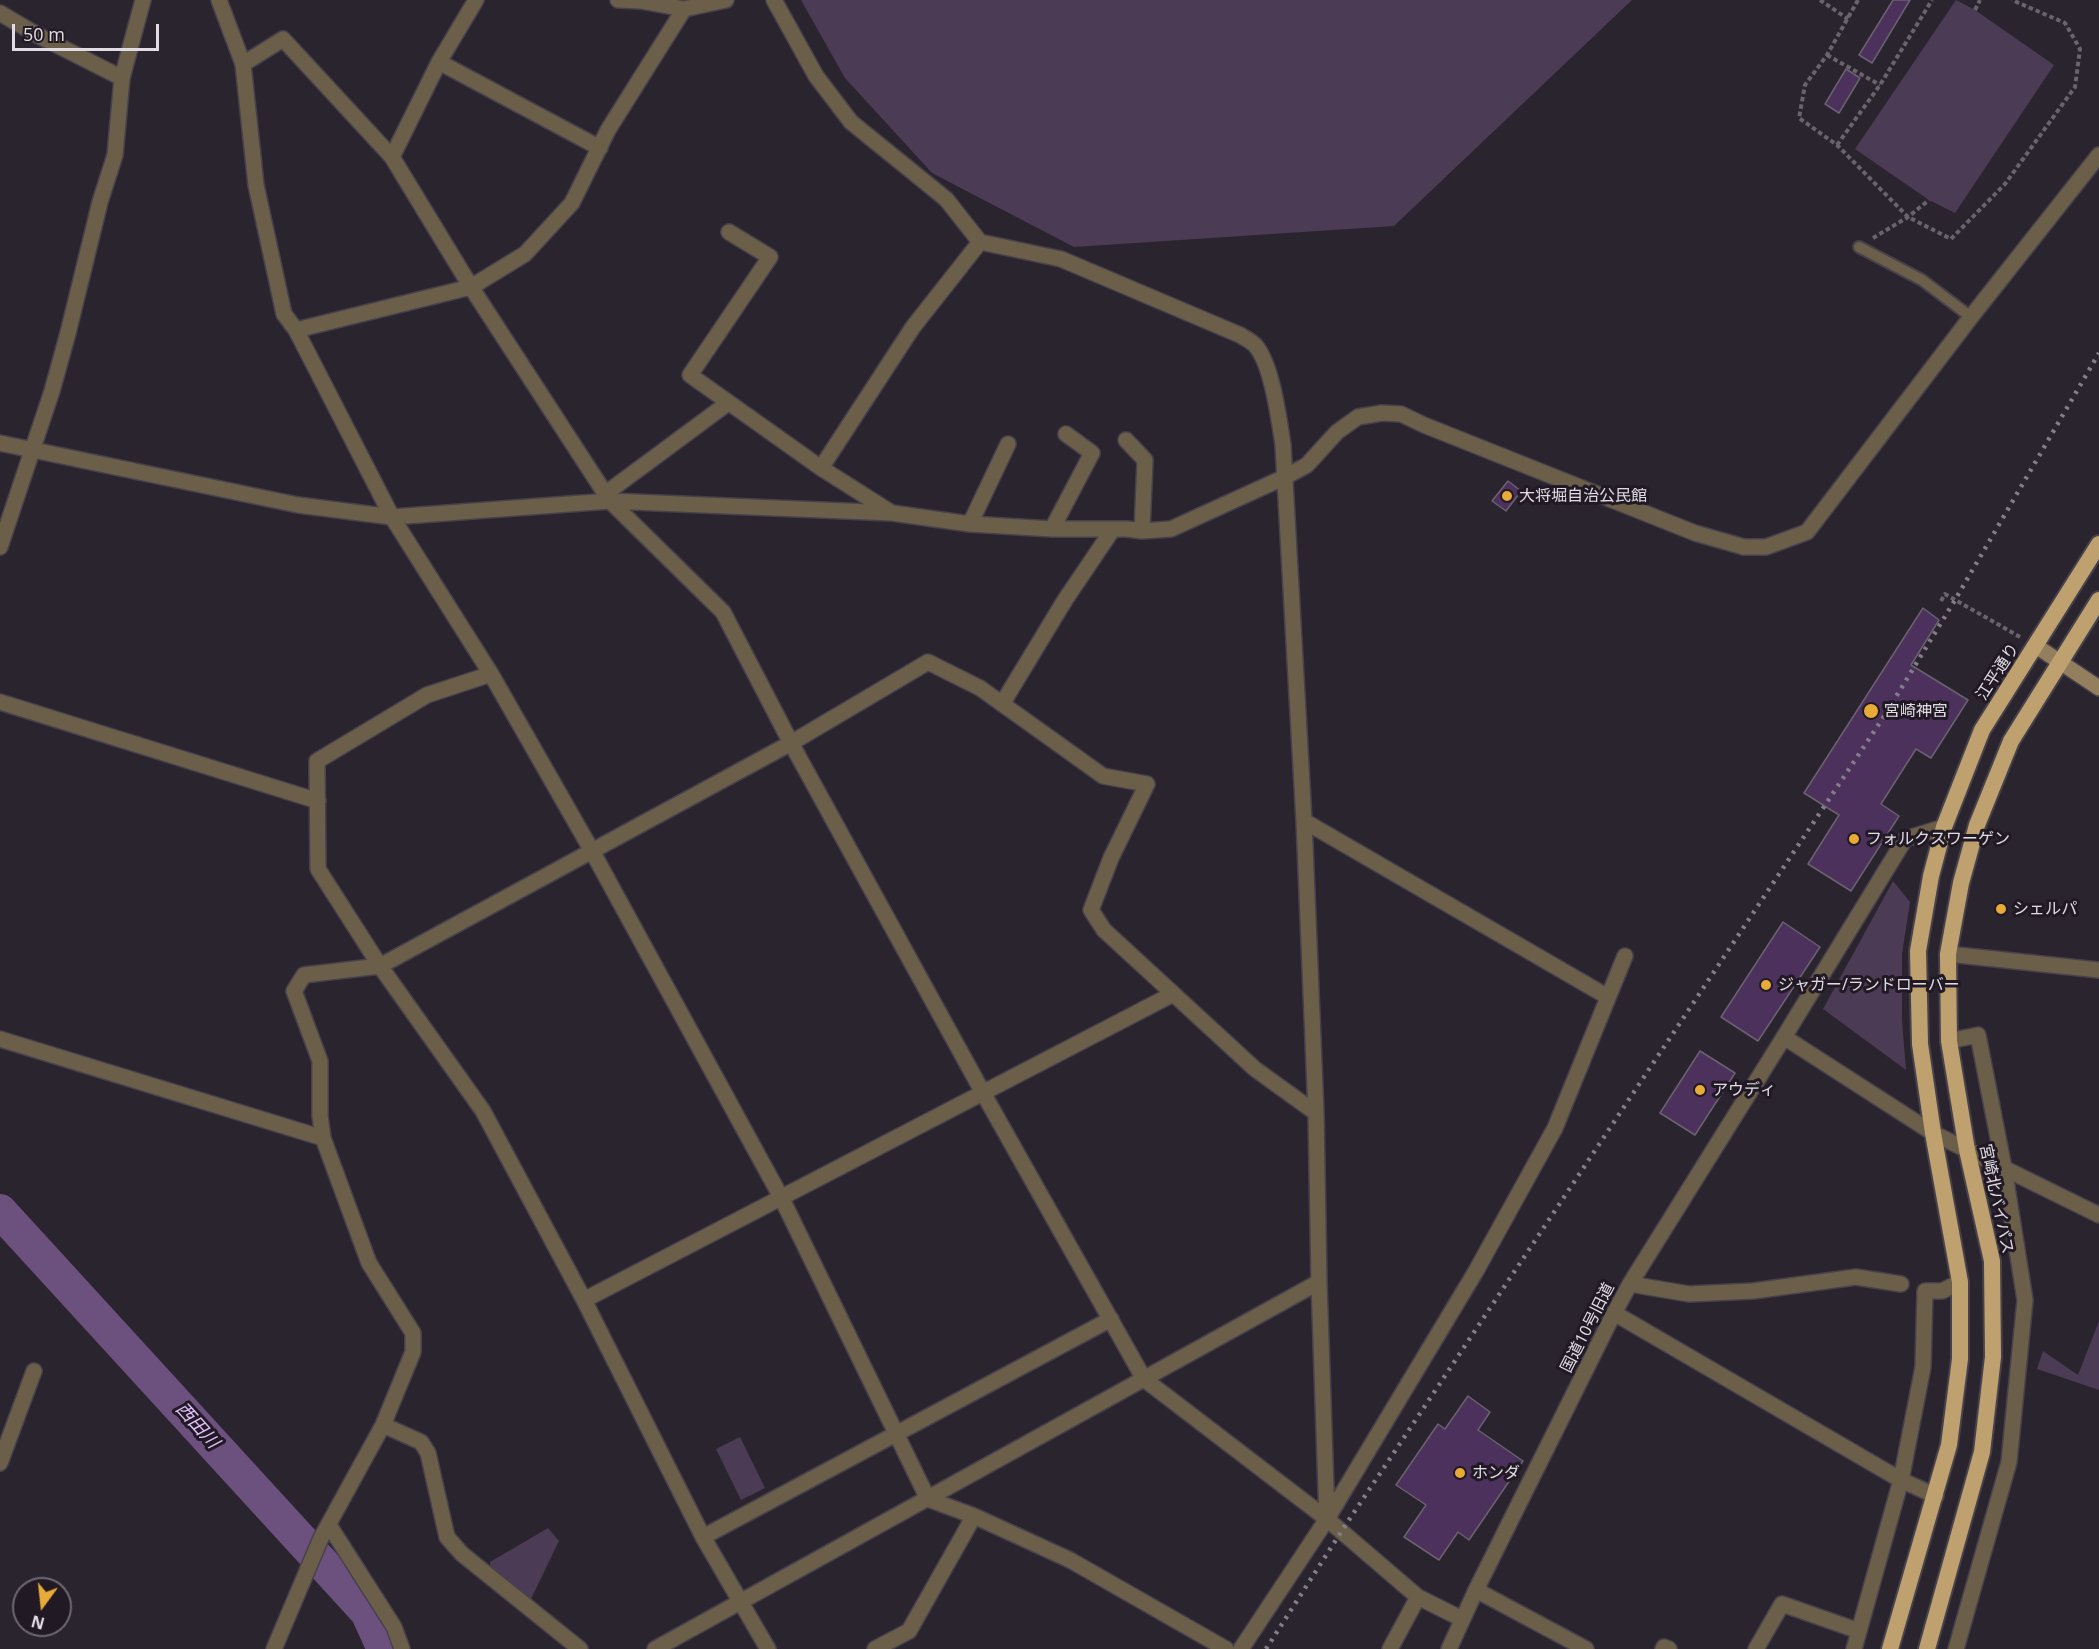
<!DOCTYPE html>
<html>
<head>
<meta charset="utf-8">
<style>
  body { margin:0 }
  #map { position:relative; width:2099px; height:1649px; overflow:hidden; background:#2a242f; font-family:"Open Sans",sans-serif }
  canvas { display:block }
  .north { position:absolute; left:12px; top:1577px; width:60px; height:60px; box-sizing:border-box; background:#211a25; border:2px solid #6e6871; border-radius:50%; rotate:195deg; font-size:16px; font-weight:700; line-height:24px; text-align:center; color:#e1dce4 }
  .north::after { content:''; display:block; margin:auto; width:21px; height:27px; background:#e8ab37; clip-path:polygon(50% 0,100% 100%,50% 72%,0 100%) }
  .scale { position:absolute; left:12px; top:24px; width:147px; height:27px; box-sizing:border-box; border:3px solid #e1dce4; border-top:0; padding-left:8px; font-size:18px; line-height:21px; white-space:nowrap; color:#e1dce4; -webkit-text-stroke:4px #211a25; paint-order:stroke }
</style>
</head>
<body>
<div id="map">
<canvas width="2099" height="1649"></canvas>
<div class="north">N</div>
<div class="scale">50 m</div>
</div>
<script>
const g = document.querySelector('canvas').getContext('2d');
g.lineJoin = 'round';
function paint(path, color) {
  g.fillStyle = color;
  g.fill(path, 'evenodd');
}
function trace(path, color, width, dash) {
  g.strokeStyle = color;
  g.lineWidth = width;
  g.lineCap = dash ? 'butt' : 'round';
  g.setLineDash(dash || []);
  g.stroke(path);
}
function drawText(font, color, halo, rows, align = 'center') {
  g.font = font + ' "Open Sans","Noto Sans JP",sans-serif';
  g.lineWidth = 6;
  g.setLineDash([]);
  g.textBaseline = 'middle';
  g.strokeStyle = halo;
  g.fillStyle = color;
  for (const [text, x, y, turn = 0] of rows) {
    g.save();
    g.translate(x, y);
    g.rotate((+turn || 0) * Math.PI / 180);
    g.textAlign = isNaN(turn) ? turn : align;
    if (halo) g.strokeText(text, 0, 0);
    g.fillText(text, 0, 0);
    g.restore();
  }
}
paint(new Path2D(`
  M801,0H1632L1394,226L1074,247L932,173L845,78Z
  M1956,0L1975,10L2054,65L1955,213L1929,200L1855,149Z
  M1893,881L1910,902L1902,954V1020L1906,1070L1823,1009Z
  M2099,1321V1390L2037,1369L2043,1351L2078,1375Z
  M740,1437L765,1488L741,1500L716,1449Z
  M548,1528L559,1541L530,1601L490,1569V1562Z`), '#4b3b55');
trace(new Path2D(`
  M0,1211L367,1612L384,1649`), '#6c507e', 34);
const building = new Path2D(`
  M1893,0H1910L1872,63L1859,55Z
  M1846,69L1860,78L1839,113L1825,104Z
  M1508,481L1521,491L1506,511L1492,501Z
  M1923,608L1939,620L1911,665L1968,700L1931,758L1916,749L1881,804L1899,816L1851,891L1808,864L1839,815L1804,793Z
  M1783,922L1820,947L1758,1041L1721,1017Z
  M1700,1051L1735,1073L1695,1135L1660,1113Z
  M1468,1396L1490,1412L1478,1430L1523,1461L1469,1540L1458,1532L1439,1560L1404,1537L1426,1505L1396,1485L1438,1424L1445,1429Z`);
paint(building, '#4c315d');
trace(building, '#6a626f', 1.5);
const service = new Path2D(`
  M1859,247L1922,280L1971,317`);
const minor = new Path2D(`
  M219,0L243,64L256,185L284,314L296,330L392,517L491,674L592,851L782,1199L928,1499L974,1516L1070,1560L1226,1649
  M618,0L641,1L684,9L726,0
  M774,0L816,76L851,122L946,199L980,242L1061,259L1240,335C1245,338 1251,341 1255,345C1272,364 1279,419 1283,445L1304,821L1316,1113L1319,1282L1327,1519
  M0,13L39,36L122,78
  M439,62L600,148
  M243,64L283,39L392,157L471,287L610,501L723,612L791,743L982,1091L1144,1379L1327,1519L1418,1597L1462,1619
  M392,157L439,62L476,0
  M729,232L770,257L690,375L821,468
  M296,330L471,287L525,254L572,203L608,130L684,9
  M1126,440L1145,460L1142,531
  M0,443L298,505L392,517L610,501L892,513L970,524L1052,529H1127L1142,531L1171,529L1285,477
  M605,494L728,403
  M892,513L821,468L913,327L980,242
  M970,524L1008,444
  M1052,529L1092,453L1066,434
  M491,674L427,695L317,761L318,869L380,966L483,1111L584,1300L703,1537L768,1649
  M0,702L318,801
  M1002,704L1065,600L1113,529
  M1304,821L1608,997
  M1948,954L2099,970
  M1784,1037L1905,839L1944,827
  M0,1039L323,1138
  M1949,1041L1978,1035L2004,1168L2025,1300L2009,1462L1956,1649
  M1967,1150L2099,1215
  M1630,1284L1689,1294L1753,1291L1856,1277L1901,1284
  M584,1300C781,1199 976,1095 1173,994
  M1614,1313L1901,1480L1936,1496
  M383,1425L421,1442L428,1453L447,1537L462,1554L580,1649
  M0,1463L34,1371
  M329,1525L394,1627L402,1649
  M703,1537L1111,1319
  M1476,1590L1586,1649
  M274,1649L321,1538L383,1425L413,1352V1333L369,1263L323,1138L320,1116V1061L294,991L304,975L380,966L791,743L928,662L980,688L1103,776L1147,784L1111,858L1091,910L1104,930L1255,1069L1316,1113
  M655,1649L1319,1282
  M875,1649L909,1631L974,1516
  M1241,1649L1327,1519L1476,1271L1555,1128L1625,956
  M1390,1649L1418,1597
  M1663,1649L1664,1647L1669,1649
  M1756,1649L1782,1604L1859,1631
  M1854,1649L1901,1480L1923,1367L1925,1291H1942L1960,1282`);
const tertiary = new Path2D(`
  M1285,477L1307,465L1337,432L1358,417L1382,413L1401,414L1424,425L1695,533L1744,547H1766L1807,532L1971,317L2099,155
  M0,547L52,391L68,333L100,202L115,155L122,78L143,0
  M1449,1649L1476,1590L1614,1313L1630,1284L1784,1037L1933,1133L1967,1150`);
const secondary = new Path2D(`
  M2036,646L2099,688`);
const trunk = new Path2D(`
  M1890,1649L1949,1445L1960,1359V1282L1933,1133L1920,1044L1918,951L1931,876L1944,827L1982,730L2099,544
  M1927,1649L1982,1452L1993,1357L1992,1261L1967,1150L1949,1041L1948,954L1961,883L1977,825L2011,741L2099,600`);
trace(service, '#47414c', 14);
trace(minor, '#47414c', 18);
trace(tertiary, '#47414c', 18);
trace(secondary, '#47414c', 18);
trace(trunk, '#47414c', 20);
trace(new Path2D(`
  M1820,0L1848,19
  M1858,0L1827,55L1805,85L1799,118L1837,145L1908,217L1951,239L2005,184L2075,87L2080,49L2065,23L2012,0
  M1975,10L1980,0
  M1827,55L1880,85
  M1837,145L1880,85L1932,0
  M1873,238L1908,217L1929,200
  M1941,601L1945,594L2020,637`), '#69636d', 4, [4.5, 3]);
trace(service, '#6c5f4a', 10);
trace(minor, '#6c5f4a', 15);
trace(tertiary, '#6c5f4a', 15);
trace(secondary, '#937e5d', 15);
trace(trunk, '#bfa170', 16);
trace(new Path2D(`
  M1266,1649L1341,1532L1883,718L1955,600L2099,353`), '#847e88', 4.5, [3, 6]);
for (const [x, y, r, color] of [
  [1507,496,6,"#e8ab37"],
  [1871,711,8,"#e8ab37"],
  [1854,839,6,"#e8ab37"],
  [2001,909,6,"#e8ab37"],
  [1766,985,6,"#e8ab37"],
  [1700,1090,6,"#e8ab37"],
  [1460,1473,6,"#e8ab37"]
]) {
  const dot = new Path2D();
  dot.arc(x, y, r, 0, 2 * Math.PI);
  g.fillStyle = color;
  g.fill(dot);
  trace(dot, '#211a25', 2);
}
drawText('16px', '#e1dce4', '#211a25', [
  ["大将堀自治公民館",1519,496],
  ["宮崎神宮",1884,711],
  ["フォルクスワーゲン",1866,839],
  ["シェルパ",2013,909],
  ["ジャガー/ランドローバー",1778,985],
  ["アウディ",1712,1090],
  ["ホンダ",1472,1473]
], 'left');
drawText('16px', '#e1dce4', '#211a25', [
  ["江平通り",1998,672,-57],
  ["宮崎北バイパス",1996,1199,78],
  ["国道10号旧道",1588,1328,-63]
]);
drawText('italic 18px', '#e3c0fb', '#211a25', [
  ["西田川",197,1426,48]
]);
</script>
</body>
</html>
